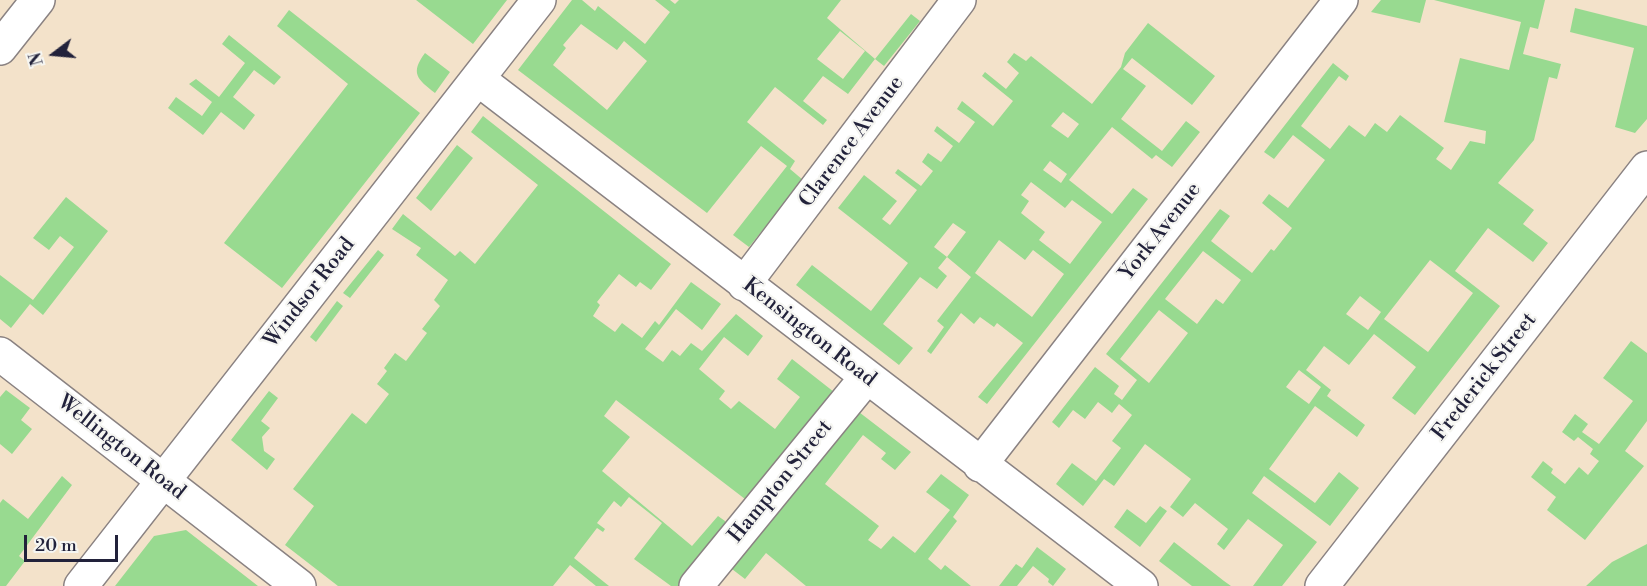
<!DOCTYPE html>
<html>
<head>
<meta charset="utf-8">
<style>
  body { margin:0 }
  #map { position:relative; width:1647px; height:586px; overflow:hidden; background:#f3e2ca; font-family:"Libre Bodoni",serif }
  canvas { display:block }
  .north { position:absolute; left:24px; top:24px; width:60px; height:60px; -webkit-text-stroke:4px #f6f6f2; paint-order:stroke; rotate:254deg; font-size:16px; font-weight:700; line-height:24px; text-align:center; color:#22223b }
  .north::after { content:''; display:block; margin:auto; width:21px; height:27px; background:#22223b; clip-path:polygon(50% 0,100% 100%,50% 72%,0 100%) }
  .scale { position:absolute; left:24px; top:535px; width:94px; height:27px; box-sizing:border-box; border:3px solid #22223b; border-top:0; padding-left:8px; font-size:18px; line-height:21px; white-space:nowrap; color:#22223b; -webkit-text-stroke:4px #f6f6f2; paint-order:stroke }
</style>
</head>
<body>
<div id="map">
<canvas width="1647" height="586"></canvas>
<div class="north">N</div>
<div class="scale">20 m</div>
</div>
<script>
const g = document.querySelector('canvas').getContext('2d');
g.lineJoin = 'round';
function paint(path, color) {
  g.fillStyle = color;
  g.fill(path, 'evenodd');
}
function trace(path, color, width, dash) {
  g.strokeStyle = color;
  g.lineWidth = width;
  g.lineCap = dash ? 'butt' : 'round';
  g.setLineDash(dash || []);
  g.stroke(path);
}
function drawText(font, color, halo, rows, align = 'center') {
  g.font = font + ' "Libre Bodoni",serif';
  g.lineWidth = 4.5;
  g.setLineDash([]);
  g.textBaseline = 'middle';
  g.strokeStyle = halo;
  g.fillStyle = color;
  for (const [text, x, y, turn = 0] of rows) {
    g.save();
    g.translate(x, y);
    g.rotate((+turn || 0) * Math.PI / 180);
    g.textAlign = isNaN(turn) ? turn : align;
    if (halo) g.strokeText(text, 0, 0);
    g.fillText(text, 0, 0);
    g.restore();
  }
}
paint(new Path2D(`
  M416,0H507L473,44Z
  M572,0H582L595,11L598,6L645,44L670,12L655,0H670L675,4L679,0H841L827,18L875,59L911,14L920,21L884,66L875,59L848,94L823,76L803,101L827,120L823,125L775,87L747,122L795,161L790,169L803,180L749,247L733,235L787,166L761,146L707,213L518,70ZM581,24L617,50L624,41L647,61L607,110L553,65L566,48L563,45ZM840,31L865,51L843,79L817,59Z
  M1381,0H1426L1420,23L1371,12Z
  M1434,0H1545L1538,29L1530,27L1523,54L1561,64L1557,79L1549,77L1534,140L1498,183L1534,210L1523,224L1548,243L1533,262L1488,228L1455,271L1500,306L1415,415L1392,398L1416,367L1374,334L1349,365L1324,346L1306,370L1331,390L1327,396L1365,425L1357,437L1315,406L1269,469L1315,503L1339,472L1359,488L1330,526L1264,476L1252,493L1317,542L1282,586H1253L1283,545L1248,519L1224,550L1217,544L1228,529L1195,503L1183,517L1170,507L1191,479L1145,444L1114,486L1104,479L1083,506L1056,484L1072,463L1096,481L1121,448L1112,441L1132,415L1119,404L1112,413L1098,402L1085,419L1073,410L1059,428L1052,422L1095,367L1119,386L1114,394L1122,400L1137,380L1106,354L1220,209L1230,216L1211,241L1252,273L1271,249L1274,251L1292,228L1262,203L1269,194L1288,208L1325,160L1293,135L1274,159L1264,152L1333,63L1349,76L1346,81L1339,76L1301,126L1330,149L1349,125L1365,137L1375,123L1387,132L1400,115L1444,148L1436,159L1451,170L1470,141L1485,144L1486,131L1444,122L1460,58L1509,70L1521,22ZM1203,251L1241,280L1223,304L1216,299L1197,324L1165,299ZM1430,260L1473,293L1428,352L1384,319ZM1360,296L1381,312L1368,330L1346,314ZM1159,310L1188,333L1149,383L1120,359ZM1299,370L1321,387L1309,404L1286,387Z
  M1575,8L1647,26V119L1635,133L1615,127L1634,48L1570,32Z
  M289,10L420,113L282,288L224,243L348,84L277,26Z
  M1148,23L1215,76L1192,105L1132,58L1123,69L1146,86L1121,119L1162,151L1186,121L1200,132L1172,167L1156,155L1152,159L1112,127L1069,180L1112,214L1133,188L1148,199L987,404L978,397L1023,343L997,323L994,327L980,317L974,324L961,313L931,354L927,351L944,327L937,321L971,277L947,257L938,268L947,276L937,289L920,277L883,324L913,348L899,365L796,285L812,265L871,311L908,263L838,208L864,175L897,201L882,219L890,225L917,190L895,173L898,169L921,186L933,171L922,162L928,153L941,162L953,146L934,131L937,126L959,143L975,122L957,109L962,101L993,126L1013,101L982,76L985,72L1006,89L1019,73L1007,62L1014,53L1026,61L1031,56L1092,104L1121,67L1125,53ZM1063,112L1079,124L1068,138L1051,126ZM1050,161L1067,174L1061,183L1043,170ZM1031,182L1065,208L1072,200L1102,222L1070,264L1039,240L1045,232L1021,213L1029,201L1021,195ZM953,223L966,232L947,257L934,247ZM999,240L1025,260L1033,250L1064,274L1032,317L975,273Z
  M229,35L281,77L274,85L254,70L233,97L255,115L244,130L221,112L203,135L168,108L176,97L202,116L212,102L189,84L196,79L219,97L245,63L222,44Z
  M425,53L450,72L435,93C417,79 410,73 425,53Z
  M483,116L671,264L651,290L640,282L636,287L619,274L597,302L600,305L593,316L615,332L622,323L642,338L655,321L659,325L691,282L721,304L702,330L676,309L645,349L663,362L672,350L680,356L691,343L702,351L736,314L763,336L748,356L724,337L699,369L725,391L719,399L731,409L739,401L775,429L800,397L777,379L792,359L834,392L753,495L745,499L616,400L604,416L630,437L602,471L692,546L718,516L725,521V530L680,586H671L634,559L662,523L629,497L621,507L614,501L597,523L605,529L603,532L597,528L574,558L609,586H596L570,565L553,586H338L285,545L314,506L293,489L352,413L366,424L389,394L377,384L387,371L384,368L395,353L406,361L427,333L422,329L440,306L434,300L448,280L416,255L421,248L392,229L403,214L455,256L460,251L475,264L538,185L471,132Z
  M457,145L473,158L431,211L416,198Z
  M66,197L108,231L43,315L30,304L11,328L0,319V275L33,300L74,247L60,236L49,250L33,238Z
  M378,250L384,255L350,298L343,293Z
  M337,301L343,306L316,342L310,337Z
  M1631,341L1647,353V421L1625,451L1644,466L1585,540L1547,510L1556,497L1531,477L1543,461L1553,469L1551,473L1565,484L1579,467L1588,475L1599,461L1590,454L1593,449L1578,437L1574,441L1562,432L1575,414L1588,424L1582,432L1599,444L1633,401L1603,378Z
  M6,390L30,408L21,420L32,429L12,454L0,444V397Z
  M269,391L278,398L261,421L270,428L262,437L264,451L275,459L267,470L231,440Z
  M855,409L911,452L895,470L881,459L886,453L863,435L825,484L879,526L868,540L881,549L893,536L915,553L950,510L926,492L941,474L969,495L953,517L957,521L928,559L941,570L945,565L971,586H806L766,553L745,579L728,566Z
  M62,476L72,485L19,556L25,561L6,586H0V503L3,499L28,519Z
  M1160,506L1167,511L1140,547L1114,527L1127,509L1146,523Z
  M186,530L258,586H115L154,536Z
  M1174,542L1224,581L1231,586H1192L1159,561Z
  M1647,544V586H1586L1612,562Z
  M1037,547L1066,569L1053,586L1048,582L1049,579L1033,566L1017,586H999L1016,564L1022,568Z`), '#98da90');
const minor = new Path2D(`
  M0,48L38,0
  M478,79L1141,586
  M744,284L959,0
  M0,354L299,586
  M980,465L1341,0
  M81,586L539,0
  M696,586L866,378`);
const secondary = new Path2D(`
  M1322,586L1647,168`);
trace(minor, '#8a8282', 36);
trace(secondary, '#8a8282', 36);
trace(minor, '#fff', 33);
trace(secondary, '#fff', 33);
drawText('21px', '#22223b', '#f6f6f2', [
  ["Clarence Avenue",852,142,-53],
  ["York Avenue",1161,232,-52],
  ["Windsor Road",310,293,-52],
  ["Kensington Road",809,333,38],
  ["Frederick Street",1485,377,-52],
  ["Wellington Road",121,448,38],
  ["Hampton Street",781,482,-51]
]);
</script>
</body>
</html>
